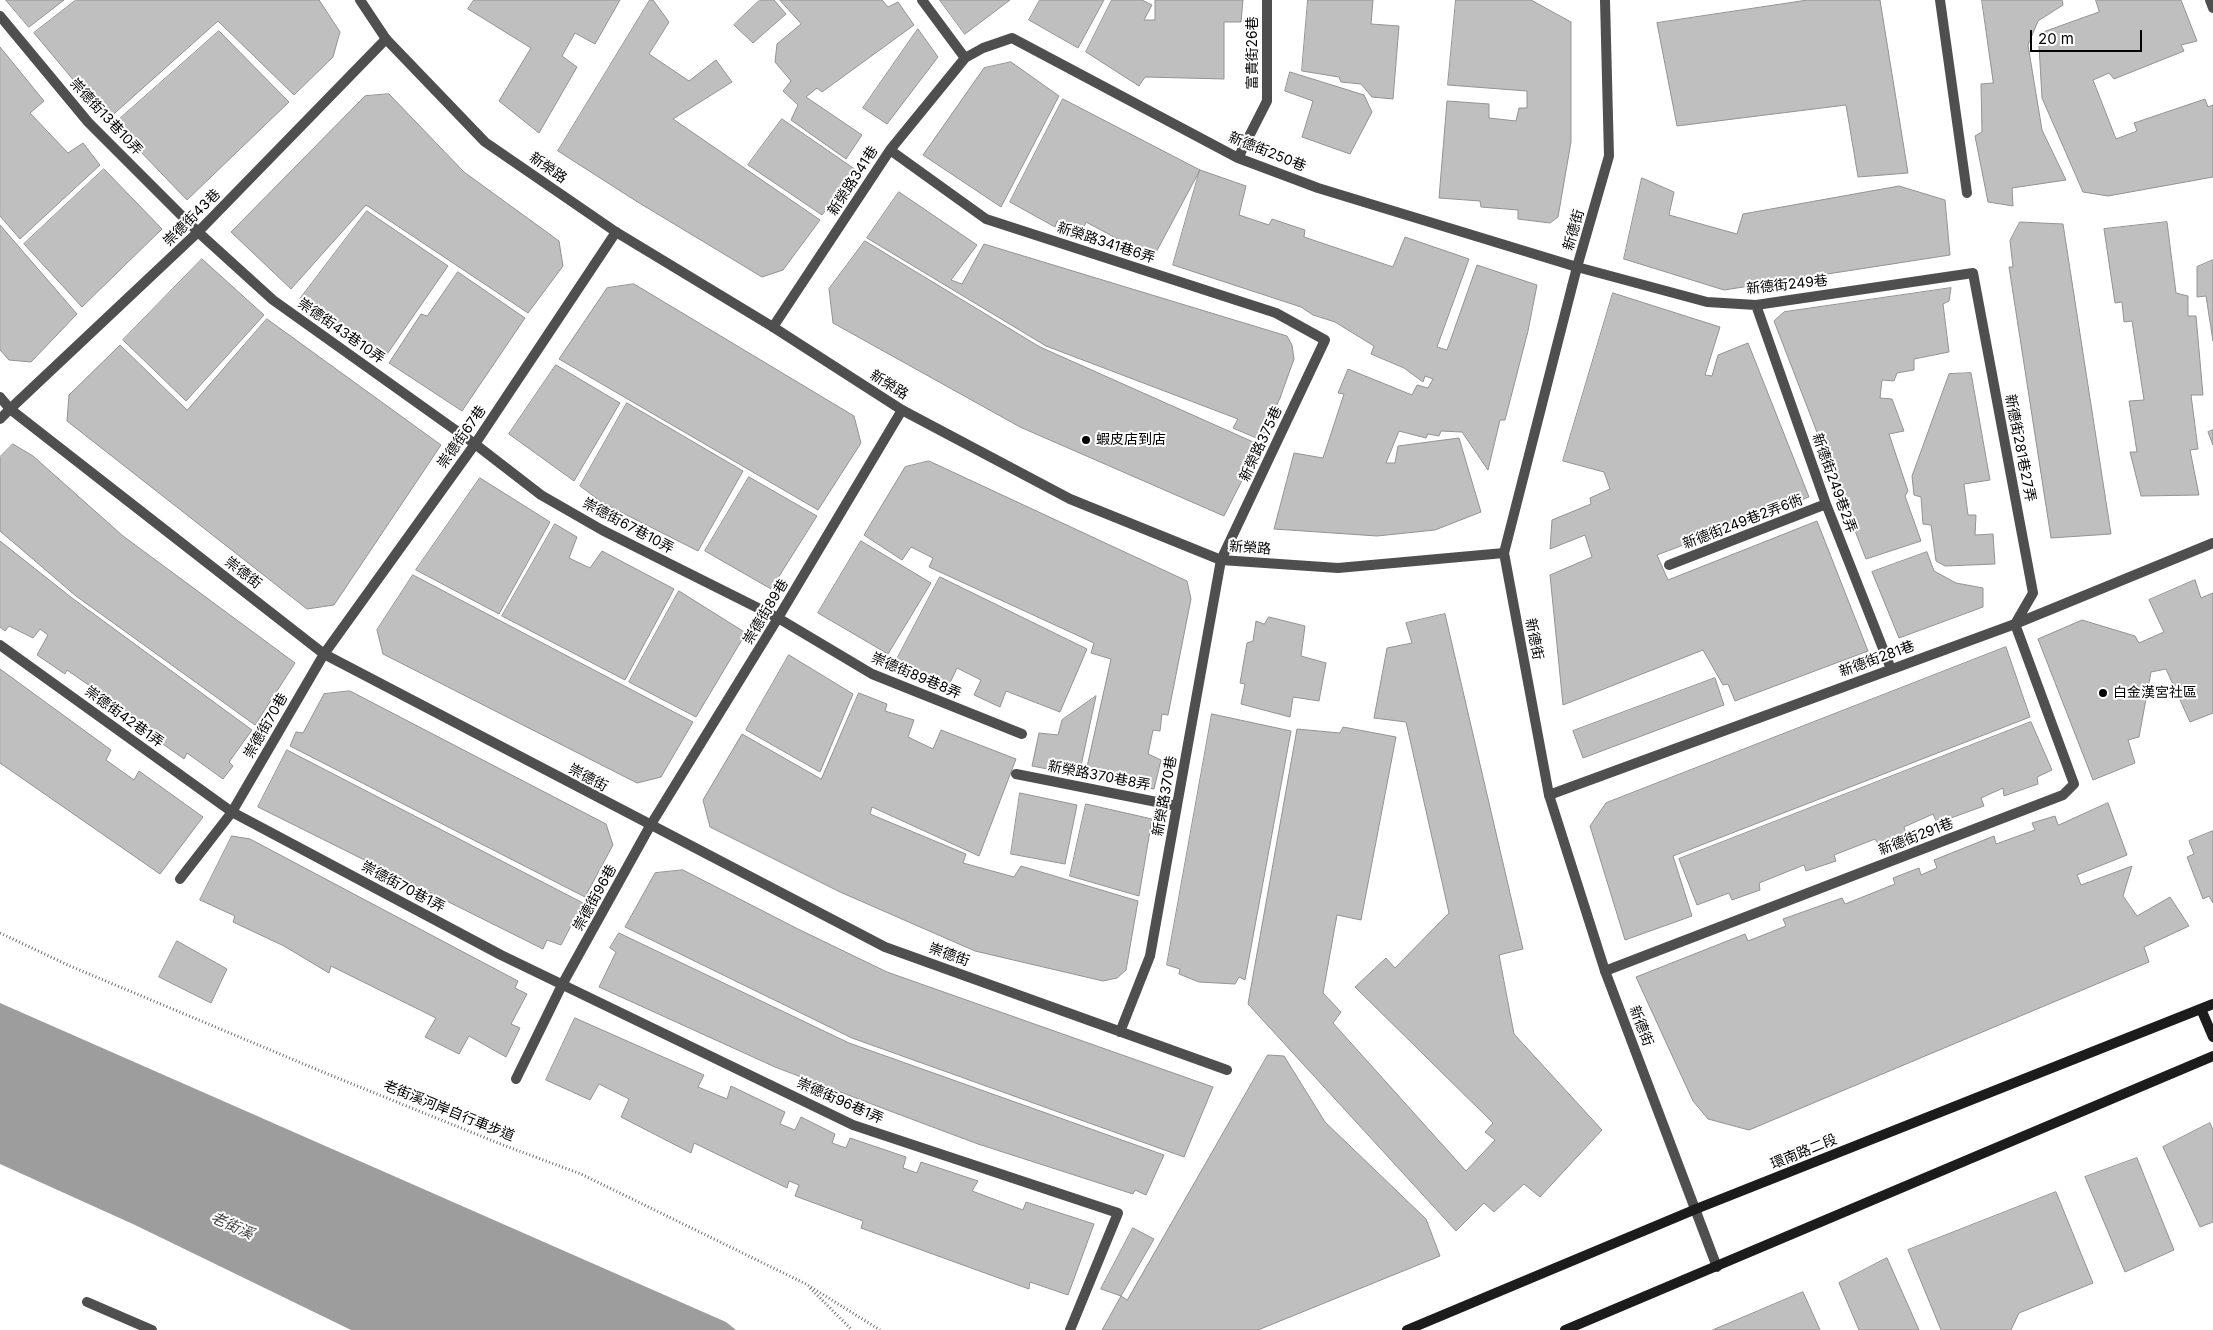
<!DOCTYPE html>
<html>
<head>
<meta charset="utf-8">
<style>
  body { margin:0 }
  #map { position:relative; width:2213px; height:1330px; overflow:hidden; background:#fff; font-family:Inter,sans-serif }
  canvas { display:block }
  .scale { position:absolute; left:2030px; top:30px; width:112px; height:22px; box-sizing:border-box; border:2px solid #000; border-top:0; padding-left:6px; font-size:15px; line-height:18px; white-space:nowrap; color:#000; -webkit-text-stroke:4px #fff; paint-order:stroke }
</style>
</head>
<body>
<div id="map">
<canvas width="2213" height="1330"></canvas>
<div class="scale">20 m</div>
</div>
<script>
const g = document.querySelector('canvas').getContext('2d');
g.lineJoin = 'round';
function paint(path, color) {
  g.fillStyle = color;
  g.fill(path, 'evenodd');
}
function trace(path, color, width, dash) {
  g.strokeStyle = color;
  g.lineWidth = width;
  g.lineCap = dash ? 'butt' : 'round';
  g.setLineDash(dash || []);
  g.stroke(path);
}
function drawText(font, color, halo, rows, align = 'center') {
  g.font = font + ' Inter,"Noto Sans TC",sans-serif';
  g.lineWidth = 4;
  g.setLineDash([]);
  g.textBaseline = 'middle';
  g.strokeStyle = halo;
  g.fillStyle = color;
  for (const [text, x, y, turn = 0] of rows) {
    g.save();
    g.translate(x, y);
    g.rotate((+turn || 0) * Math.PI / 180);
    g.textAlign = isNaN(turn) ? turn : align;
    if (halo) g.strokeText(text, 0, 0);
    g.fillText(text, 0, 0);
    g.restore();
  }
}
paint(new Path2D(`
  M0,1003L726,1322L736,1330H351L135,1225L0,1164Z`), '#9d9d9d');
const building = new Path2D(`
  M6,0H64L29,27Z
  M76,0H319L340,32L333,57L294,95L218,21L107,120L34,33Z
  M474,0H620L595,44L575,33L562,56L577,67L539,133L499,101L531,48L468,9Z
  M650,0H653L669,22L649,54L689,81L716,60L732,82L673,119L820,220L783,270L762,277L636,201L558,151Z
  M760,0H774L786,14L753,43L734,25Z
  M780,0H882L888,7L898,2L914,25L822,92L817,88L806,97L862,135L846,159L791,120L798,105L783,91L791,81L775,62L777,44L801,24Z
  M940,0H1010L965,34Z
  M1040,0H1104L1078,48L1029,20Z
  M1112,0H1142L1152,5L1144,20H1155V0H1243L1241,22H1224V79L1145,77L1139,86L1086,52Z
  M1308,0H1373L1371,24L1399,26L1393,99L1372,97L1361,84L1341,82L1339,77L1302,71Z
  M1456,0H1531L1571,22V142L1558,217L1550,223L1518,219V210L1481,207L1480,201L1439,198L1447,101L1489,104V118L1516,121L1519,108H1527V91L1448,85Z
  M1808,0H1880L1908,173L1858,177L1846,105L1677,126L1657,23Z
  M1982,0H2062L2063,5L2038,21L2028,45L2042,130L2066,180L2012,188L2013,206L1988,202L1975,136L1982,132L1981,84L1993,83Z
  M2096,0H2181L2197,41L2181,45L2184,51L2114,79L2109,73L2093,80L2116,139L2137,131L2134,123L2205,99L2208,107L2213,105V177L2108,196L2083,192L2042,98L2039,46L2043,32L2099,12Z
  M918,29L938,57L887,124L863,108Z
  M219,31L289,102L187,200L114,124Z
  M0,47L44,101L30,113L68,153L83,143L100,165L20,239L0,216Z
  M1011,62L1059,96L1001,207L923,155L984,68Z
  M1290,72L1364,95L1372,112L1350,154L1302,137L1313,101L1285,91Z
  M389,94L464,172L559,241L563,266L528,313L366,205L291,289L231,232L365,96Z
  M1063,99L1200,170L1153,258L1086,222L1082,231L1057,221L1055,227L1010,202Z
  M782,119L856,170L822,215L748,165Z
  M104,169L162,229L82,307L24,244Z
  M1200,170L1246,186L1239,215L1269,225L1272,219L1305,230L1304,237L1393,267L1405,237L1469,259L1437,347L1447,350L1477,265L1537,285L1528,331L1505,420H1500L1488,470L1462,432L1441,431L1439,436L1428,434L1426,438L1399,431L1386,463H1395L1398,446L1459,438L1481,512L1435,530L1377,536L1274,529L1294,453L1323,458L1344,394L1338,393L1348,369L1412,395L1417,385L1428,388L1433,379L1425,376L1423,382L1404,368L1371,354L1374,346L1335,322L1313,315L1301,307L1173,265Z
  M1642,178L1674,192L1669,215L1737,234L1743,214L1899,186L1945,200L1950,255L1724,290L1624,259Z
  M899,192L977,245L951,280L962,284L984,244L1287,336L1292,345L1294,359L1280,398L1261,440L1233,428L1238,419L1046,346L867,238Z
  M367,211L448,266L383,360L300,299Z
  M2020,222L2063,224L2111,534L2051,538L2009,267H2013L2010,241Z
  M2167,222L2176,293L2188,296V316H2196L2203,395H2191L2198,449L2190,450L2199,495L2141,496L2130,452H2137L2129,401L2144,400L2132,321L2124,322L2122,302L2115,303L2104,229Z
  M0,225L77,314L31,362L9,360L0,350Z
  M865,241L1040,347L1260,445L1224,516L1020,427L833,323L829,289Z
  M202,259L264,315L186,401L123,340Z
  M2213,260V341L2206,296L2197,297V267Z
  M458,272L525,318L462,411L389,363L421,314L427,316Z
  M634,284L854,416L861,443L818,510L559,359L607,288Z
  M1951,288L1949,301L1943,304L1949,352L1914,359V370L1897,373L1894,381L1882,380L1880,398L1892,399L1904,431L1889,434L1908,491L1905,496L1921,541L1866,559L1774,321L1784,312Z
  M1613,293L1720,327L1705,375L1712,376L1718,355L1748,343L1809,497L1657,555L1668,580L1817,521L1868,651L1735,701L1728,684L1723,685L1703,650L1563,705L1550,575L1592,557L1585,535L1550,549L1552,520L1591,504L1590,498L1610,489L1604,472L1563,461Z
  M267,319L441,445L334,605L307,609L67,421L69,395L120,345L187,410Z
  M556,365L620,403L574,481L509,434Z
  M1971,373L1990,480L1964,484L1968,515H1976L1975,535L1993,534L1995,564L1945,566L1936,561L1931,525L1923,524L1921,497L1914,495L1912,476L1949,374Z
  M627,403L743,471L698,551L603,503L580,486Z
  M2213,430V445L2208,432Z
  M13,444L33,456L123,536L295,663L255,725L76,596L0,531V457Z
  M929,461L1187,581L1191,599L1168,715L1162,714L1160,731L1153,730L1148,754L1161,760L1154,789L1085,776L1111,659L1091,653L1094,643L929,567L933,558L911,547L902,560L864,535L905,467Z
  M749,477L817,516L771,589L705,551Z
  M480,478L550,522L499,614L416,570Z
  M555,524L577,537L569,558L590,568L602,551L674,589L625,680L502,616Z
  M0,541L72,598L252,730L229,762L233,766L223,779L187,753L184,759L146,732L149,727L67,670L65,674L37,655L48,635L40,629L33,638L9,626L5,631L0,627Z
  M861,541L931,583L888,654L818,613Z
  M1927,552L1934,571L1956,583L1983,588V607L1899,638L1872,572Z
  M413,575L693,722L661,777L637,783L383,654L377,630Z
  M940,577L1087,649L1060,712L1006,691L1000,707L974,695L981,680L957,668L949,685L896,661Z
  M2195,580L2201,598L2213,593V713L2190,722L2166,669L2151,672L2139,737L2128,740L2135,763L2093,780L2038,639L2082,620L2135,636L2139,643L2164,632L2149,600Z
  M679,591L746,633L696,717L629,682Z
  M1445,614L1523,949L1499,955L1514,1034L1602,1130L1540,1197L1524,1184L1494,1212L1484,1203L1456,1231L1248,1004L1297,729L1340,733L1343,727L1396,737L1361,920L1337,915L1323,993L1341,1012L1333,1023L1466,1171L1495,1140L1485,1132L1493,1123L1355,987L1386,958L1395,968L1449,913L1406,722L1374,718L1387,648L1412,643L1406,623Z
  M1269,617L1305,626L1301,656L1326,663L1319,701L1293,697L1290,717L1241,704L1245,684L1240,683L1247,643L1253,641L1256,621L1264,624Z
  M2006,647L2030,717L1673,856L1692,916L1625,940L1590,826L1606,803Z
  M789,655L853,694L820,772L746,730Z
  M0,669L111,750L106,760L134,780L139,771L203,817L160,874L0,763Z
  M1715,678L1724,705L1583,758L1573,731Z
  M350,691L606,824L613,845L585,897L290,746L296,732L303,733L324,694Z
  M859,693L887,704L885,711L914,720L908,737L933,749L941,730L1016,759L979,856L872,807L870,814L966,854L963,863L1014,877L1021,866L1138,901L1126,970L1117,978L1103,981L975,951L840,892L710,827L703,800L742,734L821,779Z
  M1096,696L1079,775L1032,766L1039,733L1058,735L1062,720Z
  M1212,714L1291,731L1245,980L1239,977L1235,984L1199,982L1179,974L1180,969L1167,965Z
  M2031,722L2052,770L2037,777L2038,784L2004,796L2003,788L1981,798L1984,806L1937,823L1933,814L1904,827L1906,834L1879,845L1875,839L1834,855L1836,861L1806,871L1804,865L1759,883L1760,890L1732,900L1729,893L1697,905L1679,859Z
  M287,750L583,903L561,945L547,940L543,949L258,807Z
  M1020,793L1077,805L1065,864L1011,854Z
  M2108,803L2127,855L2077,875L2081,885L2132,866L2123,896L2137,916L2170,897L2189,926L2144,947L2149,962L1749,1130L1708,1119L1693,1101L1636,977L1745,934L1748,941L1786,926L1783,919L1842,898L1845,904L1895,884L1893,878L1919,868L1921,875L1937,868L1934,860L1994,836L1996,844L2035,830L2032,823L2055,816L2058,825Z
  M1086,804L1152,819L1139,896L1070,876Z
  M2213,831V903L2209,896L2203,899L2187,857L2194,854L2189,841Z
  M232,836L250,839L518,981L515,988L527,994L511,1024L520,1028L506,1057L469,1036L459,1054L425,1037L436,1018L331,966L329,973L284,946L233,922L235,916L200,900Z
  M683,870L798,929L887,972L1213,1087L1184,1157L852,1038L625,927L655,873Z
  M619,933L849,1043L1164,1155L1146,1195L1135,1190L1133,1194L978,1144L890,1111L775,1067L599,987L616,952L610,948Z
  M177,941L227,969L211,1003L159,977Z
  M575,1018L704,1075L698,1087L727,1099L731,1086L785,1112L780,1124L795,1130L801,1117L835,1134L832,1143L846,1148L850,1138L906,1157L903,1168L917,1173L921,1162L978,1181L972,1191L1023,1210L1026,1202L1094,1224L1068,1295L1030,1282L1029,1289L861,1228L863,1221L795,1196L799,1185L789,1181L787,1188L694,1143L691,1153L621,1117L629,1099L599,1084L590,1100L546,1080Z
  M1268,1055L1284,1056L1325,1122L1426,1219L1440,1256L1258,1330H1102L1121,1296L1127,1300Z
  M2210,1123L2213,1130V1222L2200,1227L2163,1147Z
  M2137,1158L2174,1250L2125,1272L2085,1177Z
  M2056,1192L2093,1283L2019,1313L2011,1330H1941L1908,1250Z
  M1133,1228L1154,1239L1121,1296L1101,1289Z
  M1887,1258L1919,1330H1859L1839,1283Z
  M1803,1292L1820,1330H1713Z`);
paint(building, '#bfbfbf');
trace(building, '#939393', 1);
trace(new Path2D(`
  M0,933L70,966L330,1075L503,1145L581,1174L806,1284L880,1330
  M810,1288L852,1330`), '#717171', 3, [1, 2.5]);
trace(new Path2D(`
  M922,0L965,58
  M1940,0L1967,193
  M2210,0L2213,8
  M0,16L88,122L198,232L273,300L475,444L541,495L602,530L778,618L872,674L1022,734
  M890,150L986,219L1276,313L1325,340L1221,560L1150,956L1120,1032
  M1238,158L1267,101V0
  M1756,305L1826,504L1891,669
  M773,327L890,150L965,58L983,48L1012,38L1238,158L1318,188L1577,267L1707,302L1756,305L1973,273L2033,593L2015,624
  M0,397L10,409L324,654L885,947L1227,1070
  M10,409L198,232L386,39
  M1504,553L1577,267L1609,156L1605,0
  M1669,565L1826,504
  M0,645L232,812L501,955L853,1125L1118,1213L1070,1330
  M1016,774L1177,806
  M1549,795L2015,624L2213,543
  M180,879L232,812L324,654L475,444L616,232
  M1605,971L2063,795L2074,784L2015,624
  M516,1079L563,983L650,826L778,618L902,410
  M87,1302L152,1330`), '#4f4f4f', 10);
trace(new Path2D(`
  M360,0L386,39L485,142L616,232L773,327L902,410L1070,499L1221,560L1338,568L1504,553L1549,795L1605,971L1717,1267
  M0,419L10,409`), '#4f4f4f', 10);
trace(new Path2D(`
  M2201,1009L2213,1037
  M1407,1330L1696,1209L2213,1004
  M1565,1330L2213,1056`), '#1c1c1c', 10);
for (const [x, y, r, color] of [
  [1086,440,5,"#000"],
  [2103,693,5,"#000"]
]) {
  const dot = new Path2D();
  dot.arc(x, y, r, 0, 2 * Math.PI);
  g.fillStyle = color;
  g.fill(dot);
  trace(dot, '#fff', 2);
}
drawText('14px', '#000', '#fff', [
  ["富貴街26巷",1253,53,-90],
  ["崇德街13巷10弄",106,117,47],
  ["新德街250巷",1267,152,22],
  ["新榮路",548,168,35],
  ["新榮路341巷",853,181,-57],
  ["崇德街43巷",192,218,-45],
  ["新德街",1574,230,-74],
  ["新榮路341巷6弄",1106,243,18],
  ["新德街249巷",1787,285,-6],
  ["崇德街43巷10弄",341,331,35],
  ["新榮路",889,385,32],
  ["崇德街67巷",462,437,-55],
  ["新榮路375巷",1261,444,-65],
  ["新德街281巷27弄",2020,448,79],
  ["新德街249巷2弄",1834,483,70],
  ["新德街249巷2弄6衖",1743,522,-21],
  ["崇德街67巷10弄",628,526,28],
  ["新榮路",1250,548,4],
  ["崇德街",243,573,38],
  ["崇德街89巷",766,612,-59],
  ["新德街",1534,639,79],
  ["新德街281巷",1877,659,-20],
  ["崇德街89巷8弄",916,676,23],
  ["崇德街42巷1弄",124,717,36],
  ["崇德街70巷",266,726,-60],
  ["新榮路370巷8弄",1099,776,11],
  ["崇德街",588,778,28],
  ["新榮路370巷",1165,796,-80],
  ["新德街291巷",1916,837,-21],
  ["崇德街70巷1弄",403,887,28],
  ["崇德街96巷",595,898,-61],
  ["崇德街",949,955,20],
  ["新德街",1641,1026,69],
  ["崇德街96巷1弄",840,1101,24],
  ["老街溪河岸自行車步道",449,1111,22],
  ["環南路二段",1804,1152,-22]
]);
drawText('14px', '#000', '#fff', [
  ["蝦皮店到店",1096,440],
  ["白金漢宮社區",2113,693]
], 'left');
drawText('italic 15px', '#3e3e3e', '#fff', [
  ["老街溪",232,1226,24]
]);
</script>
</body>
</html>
